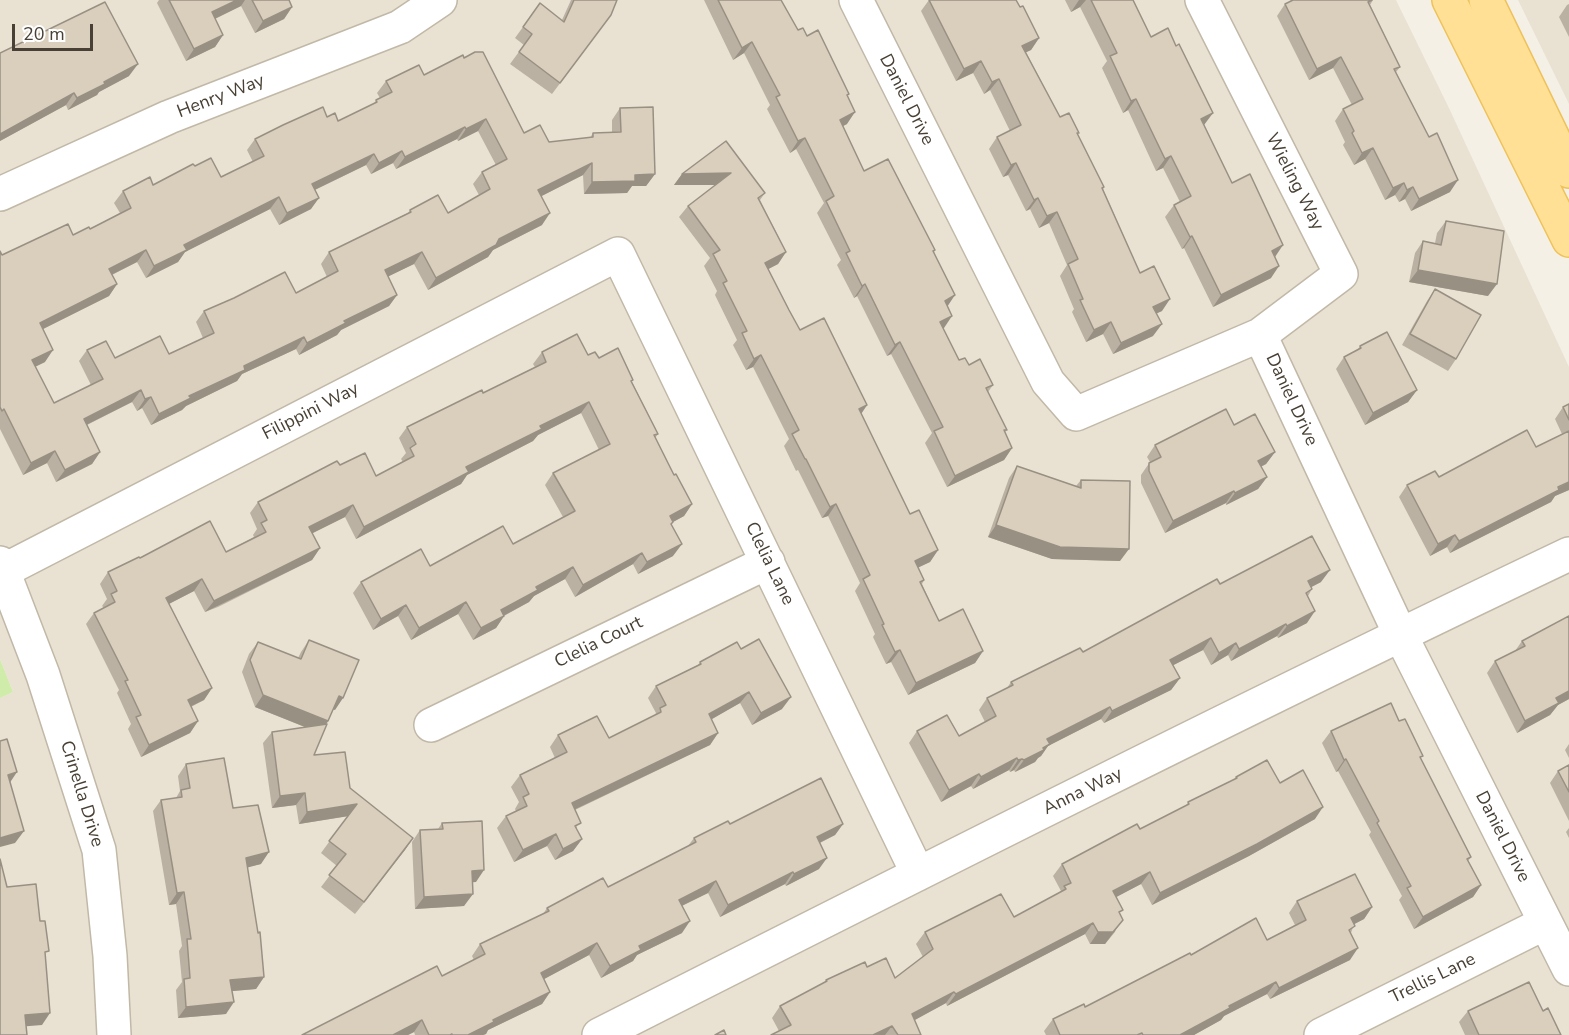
<!DOCTYPE html>
<html>
<head>
<meta charset="utf-8">
<style>
  body { margin:0 }
  #map { position:relative; width:1569px; height:1035px; overflow:hidden; background:#f4f0e5; font-family:"Nunito Sans",sans-serif }
  canvas { display:block }
  .scale { position:absolute; left:12px; top:24px; width:81px; height:27px; box-sizing:border-box; border:3px solid #484034; border-top:0; padding-left:8px; font-size:18px; line-height:21px; white-space:nowrap; color:#484034; -webkit-text-stroke:4px #fff; paint-order:stroke }
</style>
</head>
<body>
<div id="map">
<canvas width="1569" height="1035"></canvas>
<div class="scale">20 m</div>
</div>
<script>
const g = document.querySelector('canvas').getContext('2d');
g.lineJoin = 'round';
function paint(path, color) {
  g.fillStyle = color;
  g.fill(path, 'evenodd');
}
function trace(path, color, width, dash) {
  g.strokeStyle = color;
  g.lineWidth = width;
  g.lineCap = dash ? 'butt' : 'round';
  g.setLineDash(dash || []);
  g.stroke(path);
}
function drawText(font, color, halo, rows, align = 'center') {
  g.font = font + ' "Nunito Sans",sans-serif';
  g.lineWidth = 6;
  g.setLineDash([]);
  g.textBaseline = 'middle';
  g.strokeStyle = halo;
  g.fillStyle = color;
  for (const [text, x, y, turn = 0] of rows) {
    g.save();
    g.translate(x, y);
    g.rotate((+turn || 0) * Math.PI / 180);
    g.textAlign = isNaN(turn) ? turn : align;
    if (halo) g.strokeText(text, 0, 0);
    g.fillText(text, 0, 0);
    g.restore();
  }
}
paint(new Path2D(`
  M0,0H1396L1449,108L1569,367V1035H0V698L13,692L0,659Z
  M1518,0H1569V104L1544,53Z`), '#e9e2d3');
paint(new Path2D(`
  M0,659L13,692L0,698Z`), '#cfecaa');
const minor = new Path2D(`
  M856,0L1048,382L1076,414L1260,335L1400,634L1569,969
  M1202,0L1341,274L1260,335
  M0,194L169,117L400,27L440,0
  M0,563L43,675L99,850L110,956L114,1035
  M3,571L618,254L918,874
  M431,725L768,562
  M599,1035C921,872 1243,709 1569,554
  M1321,1035L1545,923`);
const major = new Path2D(`
  M1449,0L1569,240
  M1486,0L1569,171`);
trace(minor, '#c1b8a7', 36);
trace(major, '#eec15a', 36);
trace(minor, '#fff', 33);
trace(major, '#ffe094', 33);
paint(new Path2D(`
  M159,0H289L292,7L284,19L255,33L241,6L215,19L223,35L215,47L186,61L157,3Z
  M571,0H617L611,15L552,94L510,64L524,45L515,38L523,27L562,20Z
  M704,0H781L798,30L807,36L848,97L847,124L843,126L864,171L935,250L934,251L947,306L943,328L959,360L969,365L993,385L988,392L1007,430L1005,432L1012,448L1004,460L947,487L925,443L932,433L891,354L887,356L857,296L854,298L837,265L841,260L817,213L824,203L796,149L790,153L767,109L770,105L744,53L733,60Z
  M929,0H1016L1039,38L1031,50L1026,52L1060,117L1077,134L1104,187L1103,189L1140,273L1162,311L1156,313L1153,336L1113,354L1103,334L1086,342L1072,312L1074,309L1060,276L1067,265L1049,223L1039,228L1030,209L1026,211L1008,175L1003,177L989,149L997,137L1010,131L990,90L984,94L973,73L956,81L921,11Z
  M1065,0H1133L1151,37L1204,125L1232,183L1275,257L1271,278L1213,307L1184,248L1182,249L1165,217L1174,205L1180,202L1163,168L1156,171L1128,110L1123,113L1102,68L1107,61L1080,7L1071,12Z
  M1290,0H1373L1370,5L1400,67L1396,72L1450,192L1411,211L1405,199L1399,202L1395,195L1385,200L1365,159L1354,165L1343,145L1345,142L1335,121L1343,109L1352,105L1333,68L1309,80L1277,16L1285,4L1291,1Z
  M1569,4V37L1559,17L1567,5Z
  M0,53L129,76L99,92L97,95L68,110L66,105L0,141Z
  M464,58L524,133L549,142L590,138L593,133H612V120L620,108L655,174L646,186H632L627,193L584,194L583,175L541,196L542,225L493,250L488,257L428,290L414,264L388,276L397,295L389,306L341,330L337,335L299,355L296,349L242,374L237,381L186,406L182,410L151,425L142,408L137,411L132,402L87,425L100,452L92,464L56,482L47,463L23,475L0,429V251L2,255L73,235L90,229L120,213L114,203L123,191L153,185L195,166L221,177L253,162L247,150L255,139L327,117L338,121L374,104L376,100L380,98L377,93L386,81L424,75ZM478,131L496,165L482,172L473,184L479,195L448,213L410,210L408,213L329,252L321,264L327,277L296,293L204,311L196,322L203,338L169,354L115,358L87,350L79,361L91,385L54,403L35,367L45,362L43,329L109,296L117,284L112,275L137,262L146,278L178,262L185,252L270,209L279,225L311,209L315,190L366,165L371,174L393,163L396,169L457,139L458,141Z
  M682,174L765,193L760,200L786,252L778,264L768,269L789,310L800,330L867,405L861,414L910,514L938,550L930,562L918,567L924,580L922,584L939,621L983,651L975,663L908,695L891,662L886,664L873,637L875,634L855,591L860,583L828,516L822,518L798,470L796,471L784,446L789,439L753,367L746,370L733,345L737,340L715,295L717,291L704,266L710,258L679,217L688,206L715,185H674Z
  M1446,221L1488,296L1409,282L1415,253L1423,241L1435,243L1437,233Z
  M1435,289L1456,359L1448,371L1402,345L1427,301Z
  M1360,346L1417,390L1408,402L1365,425L1336,369L1344,357L1358,349Z
  M542,352L588,355L599,358L632,382L658,434L655,438L674,475L692,504L684,516L673,522L671,525L673,556L638,574L633,564L575,597L565,579L534,596L529,602L504,616L496,628L473,640L458,614L411,640L398,616L373,630L353,593L361,582L430,566L513,544L563,517L545,485L553,473L599,450L581,413L538,435L533,441L467,475L461,484L356,539L345,517L312,533L320,548L312,560L218,607L205,612L194,591L169,604L212,688L204,700L191,707L198,721L190,733L141,757L128,729L131,724L117,693L119,690L86,624L94,613L104,608L102,606L107,599L100,584L108,572L140,558L226,552L254,537L253,535L257,529L250,513L258,502L340,465L376,476L403,462L401,459L406,453L399,438L407,427L483,393L535,367L533,364Z
  M1569,404V490L1555,496L1551,502L1450,553L1447,547L1430,556L1399,497L1407,485L1439,477L1536,447L1562,434L1555,419L1563,407Z
  M1234,425L1275,452L1266,464L1261,467L1267,477L1258,489L1226,505V503L1165,533L1141,483V475L1150,462L1147,457L1155,445Z
  M1017,466L1076,486L1081,480L1120,561L1052,559L988,537L1009,478Z
  M1321,582L1311,587L1312,589L1308,596L1307,623L1278,638L1277,636L1231,661L1228,655L1211,665L1203,650L1173,665L1180,678L1171,690L1104,723L1101,719L1048,746L1041,756L1038,758L1035,762L1015,772L1014,770L1010,772L1009,770L973,789L971,786L941,802L909,743L917,731L959,736L985,722L979,710L987,698L1007,688L1011,682L1083,652L1220,584Z
  M1569,616V699L1558,705L1550,715L1517,733L1487,673L1495,661L1515,651L1522,641Z
  M309,640L335,710L333,709L314,755L350,788L413,838L355,914L321,887L337,866L321,853L348,816L299,824L296,805L272,808L263,743L272,732L305,727L255,707L242,672L249,654L258,642L298,658L301,652Z
  M741,649L782,709L752,725L740,703L711,719L718,733L710,745L575,810L577,830L582,839L573,851L555,860L547,846L514,862L497,828L506,816L516,811L515,809L519,802L511,787L520,775L555,758L550,747L558,735L609,738L655,715L656,713L648,698L656,686L698,665L700,662Z
  M1399,721L1421,759L1471,857L1468,861L1481,885L1473,897L1414,929L1399,900L1402,896L1369,835L1371,832L1338,771L1336,772L1322,743L1331,731Z
  M1569,744V758L1565,750Z
  M186,764L233,808L261,864L247,867L264,977L256,989L232,991L226,1014L178,1018L176,990L182,982L179,951L182,946L176,904L169,905L153,811L161,800L176,798L180,791L178,776Z
  M1569,765V821L1550,783L1558,771Z
  M1236,777L1280,783L1315,819L1249,856L1152,905L1141,884L1116,897L1120,914L1115,932L1105,944H1090L1085,934L947,1006L946,1003L914,1020L921,1035H771L779,1031L772,1018L780,1006L824,983L826,980L867,967L895,978L923,957L916,944L925,932L1014,917L1060,892L1061,891L1053,876L1062,864L1140,829L1186,806L1188,802L1234,780Z
  M442,823L476,882H472L464,906L415,909L412,842L420,830L438,829Z
  M730,824H843L835,835L820,843L819,869L786,886L785,884L720,917L708,893L682,906V933L637,955L633,961L601,978L589,955L544,979L550,992L542,1004L488,1030L486,1034L483,1035H415L414,1032L408,1035H302L442,976L474,960L472,956L480,944L543,914L547,908L608,887L688,846L694,838Z
  M1569,828V838L1566,832Z
  M1297,901L1372,907L1364,919L1354,924L1351,933L1350,960L1270,999L1267,994L1224,1016L1221,1020L1194,1035H1046L1044,1031L1053,1019L1085,1007L1191,955L1267,940L1295,925L1289,913Z
  M1468,1011H1543L1561,1035H1465L1459,1022Z`), '#bbb1a3');
paint(new Path2D(`
  M237,0H245L241,6L204,24L212,12Z
  M1079,0H1086L1080,7L1071,12Z
  M292,7L284,19L255,33L263,21Z
  M223,35L215,47L186,61L194,49Z
  M1039,38L1031,50L1014,58L1022,46Z
  M752,42L744,53L733,60L742,48Z
  M1341,57L1333,68L1309,80L1317,69Z
  M981,61L973,73L956,81L964,69Z
  M138,64L129,76L99,92L97,95L68,110L77,98L104,82Z
  M999,79L990,90L984,94L992,82Z
  M74,93L66,105L0,141V134Z
  M1136,99L1128,110L1123,113L1131,101Z
  M855,112L847,124L831,132L840,120Z
  M1213,113L1204,125L1201,119Z
  M486,119L478,131L458,141L466,129Z
  M465,127L457,139L396,169L405,157Z
  M805,138L796,149L790,153L798,141Z
  M1373,148L1365,159L1354,165L1362,153Z
  M402,151L393,163L371,174L379,163Z
  M374,154L366,165L304,195L312,184Z
  M1171,156L1163,168L1156,171L1165,159Z
  M592,163L583,175L530,202L538,190Z
  M1016,163L1008,175L1003,177L1011,165Z
  M731,173L722,185H674L682,174Z
  M655,174L646,186H632L627,193L584,194L592,182L635,175Z
  M1458,180L1450,192L1411,211L1419,199Z
  M1404,183L1395,195L1385,200L1393,188Z
  M1413,187L1405,199L1399,202L1407,190Z
  M279,197L270,209L185,252L178,262L146,278L154,266L184,245Z
  M319,198L311,209L279,225L287,213Z
  M1038,198L1030,209L1026,211L1034,200Z
  M1057,212L1049,223L1039,228L1047,216Z
  M550,213L542,225L493,250L488,257L428,290L436,278L499,239Z
  M1192,236L1184,248L1182,249L1190,237Z
  M1283,245L1275,257L1272,251Z
  M146,250L137,262L101,280L109,269Z
  M422,252L414,264L377,282L385,270Z
  M786,252L778,264L757,275L765,263Z
  M1279,266L1271,278L1213,307L1221,295Z
  M1418,270L1497,284L1488,296L1409,282Z
  M117,284L109,296L31,335L40,323Z
  M865,284L857,296L854,298L862,286Z
  M397,295L389,306L341,330L337,335L299,355L307,343L344,321Z
  M955,295L947,307L945,301Z
  M1170,299L1162,311L1145,319L1153,307Z
  M952,316L944,328L932,334L940,322Z
  M1111,322L1103,334L1086,342L1094,330Z
  M1162,324L1153,336L1113,354L1121,343Z
  M304,337L296,349L242,374L237,381L186,406L182,410L151,425L159,414L189,396L244,366Z
  M900,342L891,354L887,356L895,345Z
  M53,350L45,362L24,372L32,360Z
  M761,355L753,367L746,370L754,359Z
  M141,390L132,402L76,430L84,419Z
  M1417,390L1408,402L1365,425L1373,413Z
  M151,397L142,408L137,411L145,399Z
  M589,402L581,413L538,435L533,441L467,475L461,484L356,539L364,527L466,467L540,426Z
  M867,405L859,417V409Z
  M1012,448L1004,460L947,487L955,476Z
  M55,451L47,463L23,475L31,463Z
  M100,452L92,464L56,482L65,470Z
  M1275,452L1266,464L1250,472L1258,461Z
  M1267,477L1258,489L1226,505L1235,493Z
  M1569,482V490L1555,496L1551,502L1450,553L1459,541Z
  M1234,491L1226,503L1165,533L1173,521Z
  M692,504L684,516L662,528L670,516Z
  M836,504L828,516L822,518L830,507Z
  M353,505L345,517L301,539L309,527Z
  M996,525L1129,549L1120,561L1052,559L988,537Z
  M1455,535L1447,547L1430,556L1438,544Z
  M682,544L673,556L638,574L647,562Z
  M320,548L312,560L205,612L214,601Z
  M938,550L930,562L907,573L915,561Z
  M642,553L633,564L575,597L583,585Z
  M573,567L565,579L534,596L529,602L492,622L501,610L536,587Z
  M1330,570L1321,582L1300,593L1308,581Z
  M202,579L194,591L157,610L166,598Z
  M466,602L458,614L411,640L419,628Z
  M406,605L398,616L373,630L381,619Z
  M1315,611L1307,623L1278,638L1287,626Z
  M504,616L496,628L473,640L481,628Z
  M1286,624L1277,636L1231,661L1239,649Z
  M1211,638L1203,650L1162,671L1170,660Z
  M1236,643L1228,655L1211,665L1219,653Z
  M900,650L891,662L886,664L895,652Z
  M983,651L975,663L908,695L916,683Z
  M1180,678L1171,690L1104,723L1112,711Z
  M212,688L204,700L179,712L188,700Z
  M1569,691V699L1558,705L1550,715L1517,733L1525,721L1556,698Z
  M749,692L740,703L700,726L709,714Z
  M263,695L328,721L320,733L255,707Z
  M339,696L343,698L335,710L330,708Z
  M791,697L782,709L752,725L761,713Z
  M1110,707L1101,719L1048,746L1041,756L1038,758L1035,762L1015,772L1024,760L1047,739Z
  M198,721L190,733L141,757L149,745Z
  M718,733L710,745L563,815L572,803Z
  M1017,758L1009,770L973,789L981,777Z
  M1022,759L1014,770L1010,772L1018,760Z
  M1346,759L1338,771L1336,772L1344,760Z
  M17,772L9,784L8,775Z
  M979,774L971,786L941,802L949,790Z
  M305,793L296,805L272,808L280,796Z
  M357,804L349,816L299,824L307,812Z
  M1323,807L1315,819L1249,856L1152,905L1160,893Z
  M843,824L835,835L809,848L817,837Z
  M24,831L15,843L0,847V838Z
  M556,834L547,846L514,862L523,850Z
  M413,838L405,850L355,914L364,902Z
  M582,839L573,851L555,860L563,849Z
  M269,852L261,864L238,870L246,858Z
  M827,858L819,869L786,886L794,874Z
  M484,870L476,882L463,883L472,871Z
  M793,872L785,884L720,917L728,905Z
  M1150,872L1141,884L1105,903L1113,891Z
  M716,881L708,893L671,911L679,900Z
  M1481,885L1473,897L1414,929L1423,917Z
  M184,892L176,904L169,905L177,893Z
  M473,894L464,906L415,909L424,897Z
  M1372,907L1364,919L1343,930L1351,918Z
  M1123,920L1105,944H1090L1098,932Z
  M690,921L682,933L637,955L633,961L601,978L610,966L639,946Z
  M1093,923L1085,934L947,1006L956,994Z
  M597,943L589,955L533,985L541,973Z
  M1358,948L1350,960L1270,999L1279,988Z
  M264,977L256,989L222,992L230,980Z
  M1276,982L1267,994L1224,1016L1221,1020L1194,1035H1180L1229,1006Z
  M550,992L542,1004L488,1030L486,1034L483,1035H468L493,1020Z
  M954,992L946,1003L904,1026L912,1014Z
  M234,1002L226,1014L178,1018L186,1007Z
  M50,1013L42,1025L17,1027L25,1015Z
  M422,1020L414,1032L408,1035H393Z
  M892,1026L885,1035H873Z`), '#999084');
const building = new Path2D(`
  M169,0H237L212,12L223,35L194,49Z
  M252,0H289L292,7L263,21Z
  M574,0H617L611,15L560,83L519,52L532,34L523,27L540,3L564,22Z
  M718,0H781L798,30L803,28L807,36L818,30L849,94L847,95L855,112L840,120L864,171L888,159L935,250L933,251L955,295L945,301L952,316L940,322L959,360L965,358L969,365L980,359L993,385L986,388L1007,430H1004L1012,448L955,476L934,431L943,427L900,342L895,345L865,284L862,286L846,253L850,251L826,201L834,196L805,138L798,141L776,97L780,95L752,42L742,48Z
  M929,0H1016L1020,7L1023,6L1039,38L1022,46L1060,117L1069,113L1079,133H1077L1104,187L1102,188L1140,273L1154,266L1170,299L1153,307L1162,324L1121,343L1111,322L1094,330L1080,300L1083,299L1068,264L1078,259L1057,212L1047,216L1038,198L1034,200L1016,163L1011,165L997,137L1021,125L999,79L992,82L981,61L964,69Z
  M1091,0H1133L1151,37L1168,28L1176,46L1179,44L1213,113L1201,119L1232,183L1250,174L1283,245L1272,251L1279,266L1221,295L1192,236L1190,237L1174,205L1191,196L1171,156L1165,159L1136,99L1131,101L1110,56L1117,53Z
  M1293,0H1372L1368,2L1400,67L1394,69L1429,137L1437,133L1458,180L1419,199L1413,187L1407,190L1404,183L1393,188L1373,148L1362,153L1352,133L1354,131L1343,109L1363,99L1341,57L1317,69L1285,4Z
  M105,2L138,64L104,82L105,84L77,98L74,93L0,134V53Z
  M475,52H483L524,133L540,125L549,142L593,137V133L621,132L620,108L653,107L655,174L635,175V181L592,182V163L538,190L550,213L499,239L496,245L436,278L422,252L385,270L397,295L344,321L346,323L307,343L304,337L244,366L245,370L189,396L191,398L159,414L151,397L145,399L141,390L84,419L100,452L65,470L55,451L31,463L4,409L2,411L0,407V251L2,255L68,224L73,235L89,227L90,229L131,208L123,191L150,177L153,185L193,164L195,166L211,158L221,177L264,156L255,139L283,125L323,107L327,117L335,113L338,121L377,102L376,100L392,92L386,81L419,65L424,75L463,55L464,58ZM486,119L507,159L482,172L490,189L448,213L438,195L410,210L411,212L329,252L338,271L296,293L285,272L234,298L204,311L214,333L169,354L160,336L115,358L106,341L87,350L103,379L54,403L32,360L53,350L40,323L117,284L109,269L146,250L154,266L187,250L184,245L279,197L287,213L319,198L312,184L374,154L379,163L402,151L405,157L465,127L466,129Z
  M726,141L765,193L758,198L786,252L765,263L789,310L800,330L824,318L867,405L859,409L910,514L919,510L938,550L915,561L924,580L920,582L939,621L963,609L983,651L916,683L900,650L895,652L882,625L884,624L863,579L870,575L836,504L830,507L806,459H805L792,434L799,430L761,355L754,359L742,333L747,331L723,283L727,281L713,254L720,250L688,206L731,173L682,174Z
  M1446,221L1504,231L1497,284L1418,270L1423,241L1441,245Z
  M1435,289L1481,315L1456,359L1410,334Z
  M1387,332L1417,390L1373,413L1344,357L1361,348L1360,346Z
  M577,334L588,355L595,352L599,358L618,348L633,380L631,381L658,434L654,435L674,475L676,474L692,504L670,516L673,522L671,524L682,544L647,562L642,553L583,585L573,567L536,587L538,590L501,610L504,616L481,628L466,602L419,628L406,605L381,619L361,582L421,549L430,566L503,526L513,544L575,511L553,473L610,444L589,402L540,426L542,429L466,467L469,472L364,527L353,505L309,527L320,548L214,601L202,579L166,598L212,688L188,700L198,721L149,745L136,717L141,715L125,681L128,680L94,613L115,602L111,594L117,591L108,572L139,557L140,558L210,521L226,552L266,532L261,523L267,520L258,502L337,461L340,465L365,453L376,476L414,456L410,448L416,444L407,427L482,390L483,393L546,362L542,352Z
  M1569,404V420L1563,407Z
  M1226,409L1234,425L1255,414L1275,452L1258,461L1267,477L1235,493L1234,491L1173,521L1149,471V463L1161,457L1155,445Z
  M1527,430L1536,447L1569,431V482L1558,487L1559,490L1459,541L1455,535L1438,544L1407,485L1435,471L1439,477Z
  M1017,466L1081,488V480L1130,481L1129,549L1060,547L996,525Z
  M1312,536L1330,570L1308,581L1312,589L1306,593L1315,611L1287,626L1286,624L1239,649L1236,643L1219,653L1211,638L1170,660L1180,678L1112,711L1110,707L1047,739L1050,744L1043,748L1044,750L1024,760L1022,759L1018,760L1017,758L981,777L979,774L949,790L917,731L947,715L959,736L996,716L987,698L1013,685L1011,682L1080,648L1083,652L1217,579L1220,584Z
  M1569,616V691L1556,698L1559,703L1525,721L1495,661L1525,646L1522,641Z
  M759,639L791,697L761,713L749,692L709,714L718,733L572,803L581,823L575,826L582,839L563,849L556,834L523,850L506,816L527,806L523,797L529,794L520,775L567,752L558,735L597,716L609,738L661,712L660,708L666,705L656,686L701,664L700,662L737,642L741,649Z
  M309,640L359,660L343,698L339,696L328,721L263,695L250,660L258,642L301,659Z
  M1391,703L1399,721L1405,719L1423,756L1420,757L1471,857L1467,859L1481,885L1423,917L1407,888L1411,886L1377,823L1379,821L1346,759L1344,760L1331,731Z
  M327,724L314,755L345,752L350,788L413,838L364,902L329,875L346,854L329,841L357,804L307,812L305,793L280,796L272,732Z
  M7,739L17,772L8,775L24,831L0,838V741Z
  M224,758L233,808L258,805L269,852L246,858L258,933L260,932L264,977L230,980L234,1002L186,1007L184,979L190,978L187,939H191L184,892L177,893L161,800L182,797L181,790L190,788L186,764Z
  M1267,760L1280,783L1303,770L1323,807L1257,844L1160,893L1150,872L1113,891L1123,910L1119,912L1123,920L1113,932H1098L1093,923L956,994L954,992L912,1014L921,1035H898L892,1026L873,1035H771L791,1025L780,1006L827,981L826,980L865,962L867,967L886,958L895,978L933,949L925,932L1001,894L1014,917L1066,889L1064,886L1071,883L1062,864L1137,824L1140,829L1189,804L1188,802L1237,778L1236,777Z
  M1569,765V792L1558,771Z
  M821,778L843,824L817,837L827,858L794,874L793,872L728,905L716,881L679,900L690,921L639,946L641,950L610,966L597,943L541,973L550,992L493,1020L494,1022L468,1035H452V1034L450,1035H429L422,1020L393,1035H302L437,966L442,976L485,954L480,944L549,911L547,908L603,878L608,887L696,842L694,838L728,821L730,824Z
  M482,821L484,870L472,871L473,894L424,897L420,830L443,829L442,823Z
  M0,859L7,887L36,884L40,921H45L49,951L45,952L50,1013L25,1015L27,1035H0Z
  M1355,874L1372,907L1351,918L1355,926L1349,930L1358,948L1279,988L1276,982L1229,1006L1230,1008L1180,1035H1143L1142,1033L1137,1035H1060L1053,1019L1084,1004L1085,1007L1190,953L1191,955L1256,918L1267,940L1306,920L1297,901Z
  M1529,982L1543,1011L1548,1008L1561,1035H1479L1468,1011Z
  M724,1030L726,1035H715Z`);
paint(building, '#dacebd');
trace(building, '#999084', 1.5);
drawText('18px', '#484034', '#fff', [
  ["Henry Way",221,97,-21],
  ["Daniel Drive",906,100,63],
  ["Wieling Way",1294,182,63],
  ["Daniel Drive",1291,400,65],
  ["Filippini Way",311,412,-27],
  ["Clelia Lane",769,564,64],
  ["Clelia Court",599,643,-26],
  ["Anna Way",1083,792,-26],
  ["Crinella Drive",81,794,73],
  ["Daniel Drive",1502,837,63],
  ["Trellis Lane",1433,979,-26]
]);
</script>
</body>
</html>
